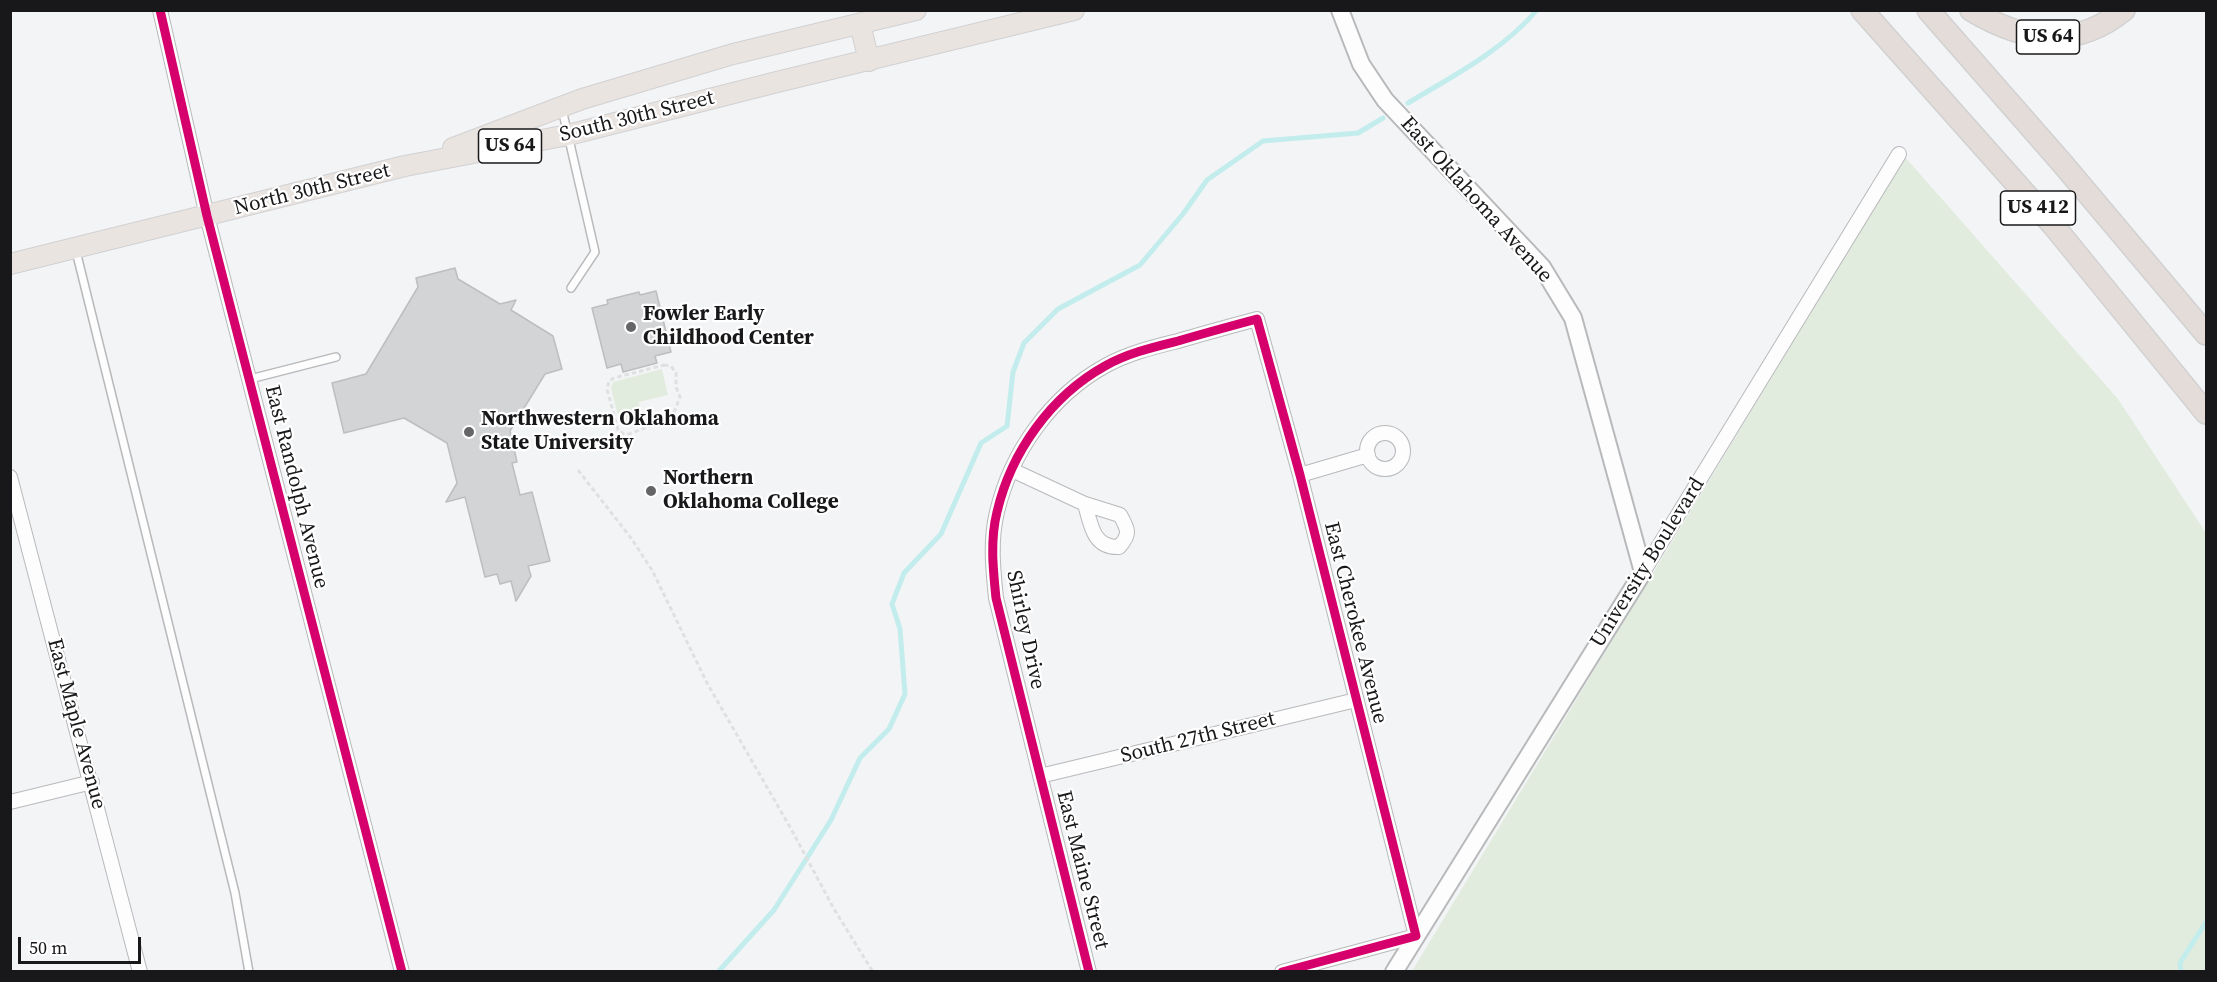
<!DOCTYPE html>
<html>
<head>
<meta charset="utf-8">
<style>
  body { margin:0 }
  #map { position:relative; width:2217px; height:982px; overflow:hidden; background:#f3f4f6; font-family:"Source Serif 4",serif }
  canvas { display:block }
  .frame { position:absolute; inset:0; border:12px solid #18181a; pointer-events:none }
  .scale { position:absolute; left:18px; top:937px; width:123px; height:27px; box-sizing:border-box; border:3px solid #18181a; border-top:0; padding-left:8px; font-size:18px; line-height:21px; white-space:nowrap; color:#18181a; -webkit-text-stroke:4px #fff; paint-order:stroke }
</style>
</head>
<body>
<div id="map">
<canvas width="2217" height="982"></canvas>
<div class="frame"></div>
<div class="scale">50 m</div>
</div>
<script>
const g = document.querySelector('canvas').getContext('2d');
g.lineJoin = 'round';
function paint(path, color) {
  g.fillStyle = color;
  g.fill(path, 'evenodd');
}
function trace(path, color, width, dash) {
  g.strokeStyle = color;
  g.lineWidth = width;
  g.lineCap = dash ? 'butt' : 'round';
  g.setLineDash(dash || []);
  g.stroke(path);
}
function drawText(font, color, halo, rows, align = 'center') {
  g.font = font + ' "Source Serif 4",serif';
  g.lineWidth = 4.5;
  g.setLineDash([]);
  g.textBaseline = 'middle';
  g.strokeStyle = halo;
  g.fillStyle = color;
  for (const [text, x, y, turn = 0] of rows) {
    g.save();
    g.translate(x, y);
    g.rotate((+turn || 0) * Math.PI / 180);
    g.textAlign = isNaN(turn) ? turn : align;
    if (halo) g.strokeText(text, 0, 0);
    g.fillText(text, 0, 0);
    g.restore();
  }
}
paint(new Path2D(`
  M1905,157L2118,399L2206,533V971H1412Z
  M662,369L668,395L639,402L641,419C635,427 630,428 620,424L611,388L613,382Z`), '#e1ecdf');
trace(new Path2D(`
  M1408,103C1453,76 1502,51 1537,10
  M718,972L774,910L831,820L860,758L889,729L905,694L900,629L892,604L904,573L941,534L981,443L1007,426L1013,372L1024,343L1058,309L1140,265L1183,214L1207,180L1263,141L1358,133L1383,118
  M2181,972L2180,963L2206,922`), '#c3eced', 5);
const building = new Path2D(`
  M455,268L458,279L500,304L516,300L511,310L553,336L562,369L545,374L510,431L517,462L512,463L520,495L532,492L550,561L528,566L531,576L516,601L511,581L500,584L497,574L485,577L465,497L446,502L457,483L447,443L404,418L344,433L332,383L366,374L418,287L416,278Z
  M656,291L671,352L655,356L657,363L623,372L621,364L607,368L592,308L608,304L607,300L639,292L640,295Z`);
paint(building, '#d3d4d5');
trace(building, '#bdbebf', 1.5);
const service = new Path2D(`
  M562,109L595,252L571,288
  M76,251L235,893L249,972
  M250,379L336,357`);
const minor = new Path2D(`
  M160,10L207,216L402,972
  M1367 451a18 18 0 1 1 36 0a18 18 0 1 1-36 0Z
  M1012,470L1085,504C1091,525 1093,548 1119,547C1131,534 1128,529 1120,515L1085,504
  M1300,475L1368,455
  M10,477L140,972
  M1643,572L1899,154
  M1040,776L1356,700
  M10,802L92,782
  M1089,972L996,598C993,569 990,540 997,512C1011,452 1051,396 1105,366C1128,353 1154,347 1178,341C1205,333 1231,326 1257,319L1300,475L1416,936L1282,972`);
const tertiary = new Path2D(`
  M1340,10L1361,64L1385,100L1542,267L1573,318L1643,572L1394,972`);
const primary = new Path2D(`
  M860,24L869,61
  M453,148L582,99L733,54L916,10
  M10,264L405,166L568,135L777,82L1074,10`);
const trunk = new Path2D(`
  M1862,10L2053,225L2206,413
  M1928,10L2062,163L2206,334
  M1971,10C2022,41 2075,50 2124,10`);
trace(service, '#b8b9bb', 10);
trace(minor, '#b8b9bb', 16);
trace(tertiary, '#b8b9bb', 20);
trace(primary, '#d1d1d2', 22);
trace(trunk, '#d1d1d2', 24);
trace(new Path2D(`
  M664,365L671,366L676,373V387L680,397L673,415L666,420L629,434H624L618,430L607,389L609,381L614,378Z
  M578,470L631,538L652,570L707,683L790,827L834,909L873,972`), '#dfe0e0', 3, [4.5, 3]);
trace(service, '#fdfdfe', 7);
trace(minor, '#fdfdfe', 14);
trace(tertiary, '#fdfdfe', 16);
trace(primary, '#eae4e1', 20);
trace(trunk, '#e4dcd8', 21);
trace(new Path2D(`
  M160,10L207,216L402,972
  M1089,972L996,598C993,569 990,540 997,512C1011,452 1051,396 1105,366C1128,353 1154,347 1178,341C1205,333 1231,326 1257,319L1300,475L1416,936L1282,972`), '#d6006c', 9);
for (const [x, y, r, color] of [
  [631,327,6,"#656567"],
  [469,432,6,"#656567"],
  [651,491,6,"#656567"]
]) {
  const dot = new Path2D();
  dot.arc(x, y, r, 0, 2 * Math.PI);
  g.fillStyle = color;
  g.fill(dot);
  trace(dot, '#fff', 2);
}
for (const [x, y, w] of [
  [2048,37,63],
  [510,146,63],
  [2038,208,75]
]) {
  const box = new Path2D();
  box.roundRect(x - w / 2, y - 17, w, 34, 4.5);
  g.fillStyle = '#fff';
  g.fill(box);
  trace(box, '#18181a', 1.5);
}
drawText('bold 20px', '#18181a', null, [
  ["US 64",2048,37],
  ["US 64",510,146],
  ["US 412",2038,208]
]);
drawText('21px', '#18181a', '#fff', [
  ["South 30th Street",637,117,-14],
  ["North 30th Street",312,190,-14],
  ["East Oklahoma Avenue",1476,200,48],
  ["East Randolph Avenue",296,487,76],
  ["University Boulevard",1648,563,-58],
  ["East Cherokee Avenue",1355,623,76],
  ["Shirley Drive",1025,630,78],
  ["East Maple Avenue",76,724,75],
  ["South 27th Street",1198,738,-14],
  ["East Maine Street",1082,870,76]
]);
drawText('bold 21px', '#18181a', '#fff', [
  ["Fowler Early",643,315],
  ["Childhood Center",643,339],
  ["Northwestern Oklahoma",481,420],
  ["State University",481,444],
  ["Northern",663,479],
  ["Oklahoma College",663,503]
], 'left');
</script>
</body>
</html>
